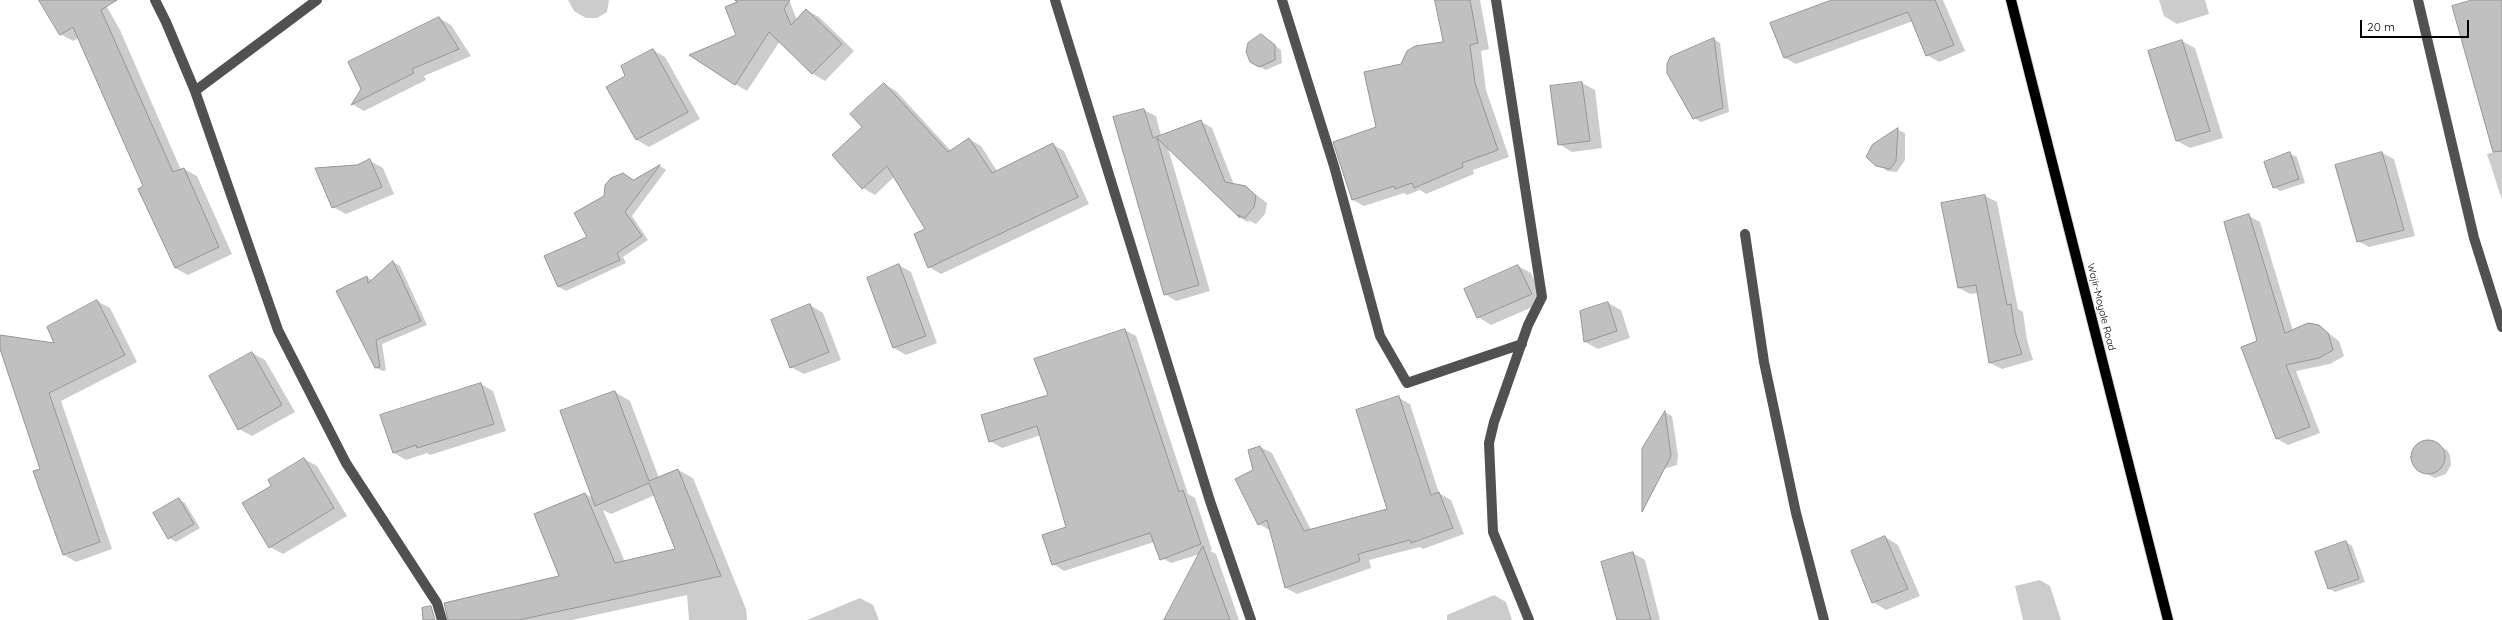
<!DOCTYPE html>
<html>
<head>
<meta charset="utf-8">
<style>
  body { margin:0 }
  #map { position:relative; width:2502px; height:620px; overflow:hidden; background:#fff; font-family:Quicksand,sans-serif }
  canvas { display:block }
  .scale { position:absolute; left:2360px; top:20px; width:109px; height:18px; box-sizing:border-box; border:2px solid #000; border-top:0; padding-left:5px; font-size:12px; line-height:14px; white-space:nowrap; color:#000; -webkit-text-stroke:3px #fff; paint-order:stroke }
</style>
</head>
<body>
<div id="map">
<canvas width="2502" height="620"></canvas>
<div class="scale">20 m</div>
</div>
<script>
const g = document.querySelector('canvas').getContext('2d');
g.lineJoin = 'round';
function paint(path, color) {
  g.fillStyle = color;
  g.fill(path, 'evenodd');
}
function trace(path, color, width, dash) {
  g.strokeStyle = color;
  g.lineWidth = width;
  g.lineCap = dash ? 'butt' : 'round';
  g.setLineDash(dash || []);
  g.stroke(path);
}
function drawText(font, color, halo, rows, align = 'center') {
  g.font = font + ' Quicksand,sans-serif';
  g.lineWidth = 3;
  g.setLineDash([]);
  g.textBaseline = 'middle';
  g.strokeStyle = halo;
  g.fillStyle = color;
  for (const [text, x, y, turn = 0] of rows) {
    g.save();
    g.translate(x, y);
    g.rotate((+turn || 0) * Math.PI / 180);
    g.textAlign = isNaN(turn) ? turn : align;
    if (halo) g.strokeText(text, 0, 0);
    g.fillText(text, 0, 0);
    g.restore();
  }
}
paint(new Path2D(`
  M40,0H103L120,30L181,170L184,169L197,176L232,254L188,275L175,268L144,187L79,38L73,41L60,34Z
  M568,0H609L607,12L597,18H586L574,11Z
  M745,0H789L797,20L806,10L819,17L854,51L825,81L813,74L780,41L747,91L735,84L738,36Z
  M1436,0H1480L1489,49L1481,51L1486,90L1509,157L1473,170L1474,174L1426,194L1420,190L1407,195L1404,193L1364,206L1353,200L1334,142L1377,128L1402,65L1445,43Z
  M1835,0H1943L1965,51L1939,62L1927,55L1913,21L1796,64L1785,58Z
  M2159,0H2205L2209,14L2177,24L2164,16Z
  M2476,0H2502V200L2487,154L2494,152Z
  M439,18L451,25L471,56L424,76L426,80L364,111L352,104Z
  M1714,39L1720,43L1729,112L1701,122L1694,118Z
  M1268,40L1281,50L1282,63L1266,70L1258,66Z
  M2182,41L2195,48L2223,138L2190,148L2177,141Z
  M653,50L665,57L700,119L649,147L637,140L627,76Z
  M1582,83L1595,90L1602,148L1572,152L1559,144Z
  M884,84L896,91L951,151L969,139L981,146L997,171L1052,144L1064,151L1089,204L941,274L929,267L927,229L895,176L875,195L863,188L864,127Z
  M1144,110L1156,116L1161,136L1200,121L1212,128L1234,185L1246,187L1267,203L1265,214L1256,224L1248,220L1250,223L1240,218L1168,148L1210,291L1176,301L1165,294L1114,118Z
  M1898,130L1905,133V160L1897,172L1887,171L1868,156L1876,143Z
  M2382,153L2394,159L2415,236L2369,247L2358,241L2336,166Z
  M2290,154L2297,157L2305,183L2280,191L2274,187Z
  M370,161L383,168L394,194L346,214L333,207L358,166Z
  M660,166L666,170L632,216L648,240L623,257L626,263L566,291L559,287L546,257L588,238L605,197L623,174L634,181Z
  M1985,196L1997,202L2018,309L2023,312L2027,340L2033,360L2002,369L1990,363L1978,293L1970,294L1959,288Z
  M2249,216L2260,222L2293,331L2319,326L2339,341L2344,356L2330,364L2296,371L2320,433L2288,445L2277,439L2242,347L2259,341Z
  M393,262L400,266L427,325L382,344L386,370L383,371L376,368L337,292L367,277L372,280Z
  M899,265L911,272L937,343L906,355L894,348L868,278Z
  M1518,266L1531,273L1544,302L1491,325L1478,317Z
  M97,301L110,308L137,362L61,401L112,549L76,562L64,555L41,470L0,346V336L56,344Z
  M1608,303L1621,310L1630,338L1598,349L1585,342Z
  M810,305L823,313L841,360L804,374L791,367Z
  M1125,330L1136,336L1188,494L1195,498L1212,550L1210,551L1216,554L1239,620H1165L1200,554L1171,563L1160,557L1154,542L1064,571L1053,564L1067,528L1041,435L1002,448L990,441L1049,396Z
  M252,353L265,360L295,412L252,436L239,429Z
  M481,384L493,391L506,431L430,455L427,453L406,460L394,453L381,416Z
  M615,392L630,401L659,478L678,470L693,478L746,609L747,620H689L687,595L572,620H481L560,577L585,494L593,498ZM655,495L676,550L625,562L603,510L611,514Z
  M1399,398L1410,404L1439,493L1451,500L1464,534L1423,549L1420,547L1369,560L1371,568L1297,594L1286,588L1271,531L1259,524L1255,470L1260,447L1272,453L1311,530L1388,510Z
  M1666,413L1672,416L1678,455L1677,465L1650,473L1644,445Z
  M2430,441L2447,450L2450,455L2451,465L2446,474L2435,478L2418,469L2413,461L2417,447Z
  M304,459L317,466L347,516L283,554L270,547L272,486Z
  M179,499L185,503L200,528L176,542L169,538Z
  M1885,537L1898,545L1920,596L1886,610L1873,602Z
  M2346,542L2352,546L2365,582L2335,592L2328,588Z
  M1633,553L1645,560L1660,620H1618Z
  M2040,580L2050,586L2061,620H2023L2015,586Z
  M1494,595L1506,602L1512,620H1447V615Z
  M860,598L873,605L879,620H807Z`), '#0003');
const building = new Path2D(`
  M39,0H117L101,10L173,172L184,168L219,247L175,268L138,189L143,186L73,27L60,35Z
  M735,0H790L784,9L791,25L806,9L842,44L812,74L769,32L735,85L689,55L736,35L725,7L737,2Z
  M1435,0H1470L1478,43L1470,45L1475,83L1498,150L1462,163L1463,167L1414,188L1412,183L1395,189L1394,186L1352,200L1333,142L1376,127L1364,72L1401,64L1407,51L1415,46L1443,42Z
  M1832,0H1935L1954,45L1926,56L1908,12L1784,58L1770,23Z
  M2472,0H2502V151L2493,152L2452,6Z
  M439,17L459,49L412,69L414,73L351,105L361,89L348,62Z
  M1261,34L1275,45V60L1259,67L1250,62L1246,52L1248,43Z
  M1714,38L1723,108L1693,119L1667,73V64L1670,57Z
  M2182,40L2210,131L2176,141L2148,51Z
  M653,49L688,112L636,140L606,87L625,76L621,66Z
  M1582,82L1590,141L1558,145L1550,86Z
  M884,83L948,152L969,138L992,173L1053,143L1078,197L928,268L914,234L925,229L887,166L862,189L832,155L862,127L850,114Z
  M1144,109L1153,138L1201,120L1225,182L1246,186L1256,196L1254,207L1245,218L1238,215L1240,218L1157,138L1199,285L1164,295L1113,117Z
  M1898,128L1896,161L1890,169L1876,166L1866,157L1872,145Z
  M2290,152L2299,179L2273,188L2264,162Z
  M2382,152L2404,230L2357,242L2335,165Z
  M370,159L382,187L332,208L315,168L357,165Z
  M660,165L625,212L642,236L617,253L620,260L558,287L544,256L587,237L574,213L604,196L605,185L611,178L623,173L633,180Z
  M1985,195L2007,305L2011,304L2015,332L2022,354L1989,363L1976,285L1958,288L1941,203Z
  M2249,214L2285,333L2308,323L2319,325L2328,333L2333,350L2319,358L2286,365L2310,427L2276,439L2241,347L2257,341L2224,222Z
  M393,261L421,321L376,340L380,367L375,368L336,291L367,276L368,283Z
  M899,264L926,336L893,348L867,278Z
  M1518,265L1532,294L1477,318L1464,289Z
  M97,300L125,355L49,393L100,542L63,555L33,471L40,469L0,349V335L54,343L47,327Z
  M1608,302L1617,331L1584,342L1580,311Z
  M810,304L829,352L790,368L771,320Z
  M1125,329L1179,492L1183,490L1201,544L1160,560L1150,533L1052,565L1042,535L1066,527L1037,426L989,442L981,415L1048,395L1034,359Z
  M252,352L282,405L238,430L209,376Z
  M481,383L494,424L417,448L416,445L393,453L380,415Z
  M615,391L649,481L678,469L721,576L519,620H448L444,603L559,576L534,514L585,493L615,563L675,549L649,483L595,506L560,411Z
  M1399,396L1431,495L1439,492L1453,528L1411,543L1410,540L1358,554L1360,561L1285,588L1267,520L1258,525L1235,479L1253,470L1248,450L1260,446L1304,531L1387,509L1356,410Z
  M1665,411L1671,456L1642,512V449Z
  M2411 457a17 17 0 1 1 34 0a17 17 0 1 1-34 0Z
  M304,458L334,508L269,548L242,503L271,486L268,480Z
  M179,498L194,524L168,539L153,513Z
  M1885,536L1908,589L1872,603L1851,551Z
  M2346,541L2359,579L2328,589L2315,552Z
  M1203,546L1230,620H1164Z
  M1633,552L1651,620H1617L1601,562Z
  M431,606L435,620H423L422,608Z`);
paint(building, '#c0c0c0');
trace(building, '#959595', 1);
const major = new Path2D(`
  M2011,0L2168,620`);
trace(major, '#dbdbdb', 12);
trace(new Path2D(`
  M155,0L166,22L195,91L278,330L346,463L437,603L442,620
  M1055,0L1210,501L1251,620
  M1282,0L1334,166L1380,336L1407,383L1522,344
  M1496,0L1542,297L1528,325L1494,422L1489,443L1493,532L1529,620
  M2418,0L2474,238L2502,327
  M195,91L317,0
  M1745,234L1764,362L1796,513L1824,620`), '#515151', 10);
trace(major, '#000', 10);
drawText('10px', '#000', '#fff', [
  ["Wajir-Moyale Road",2101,307,76]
]);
</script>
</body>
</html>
